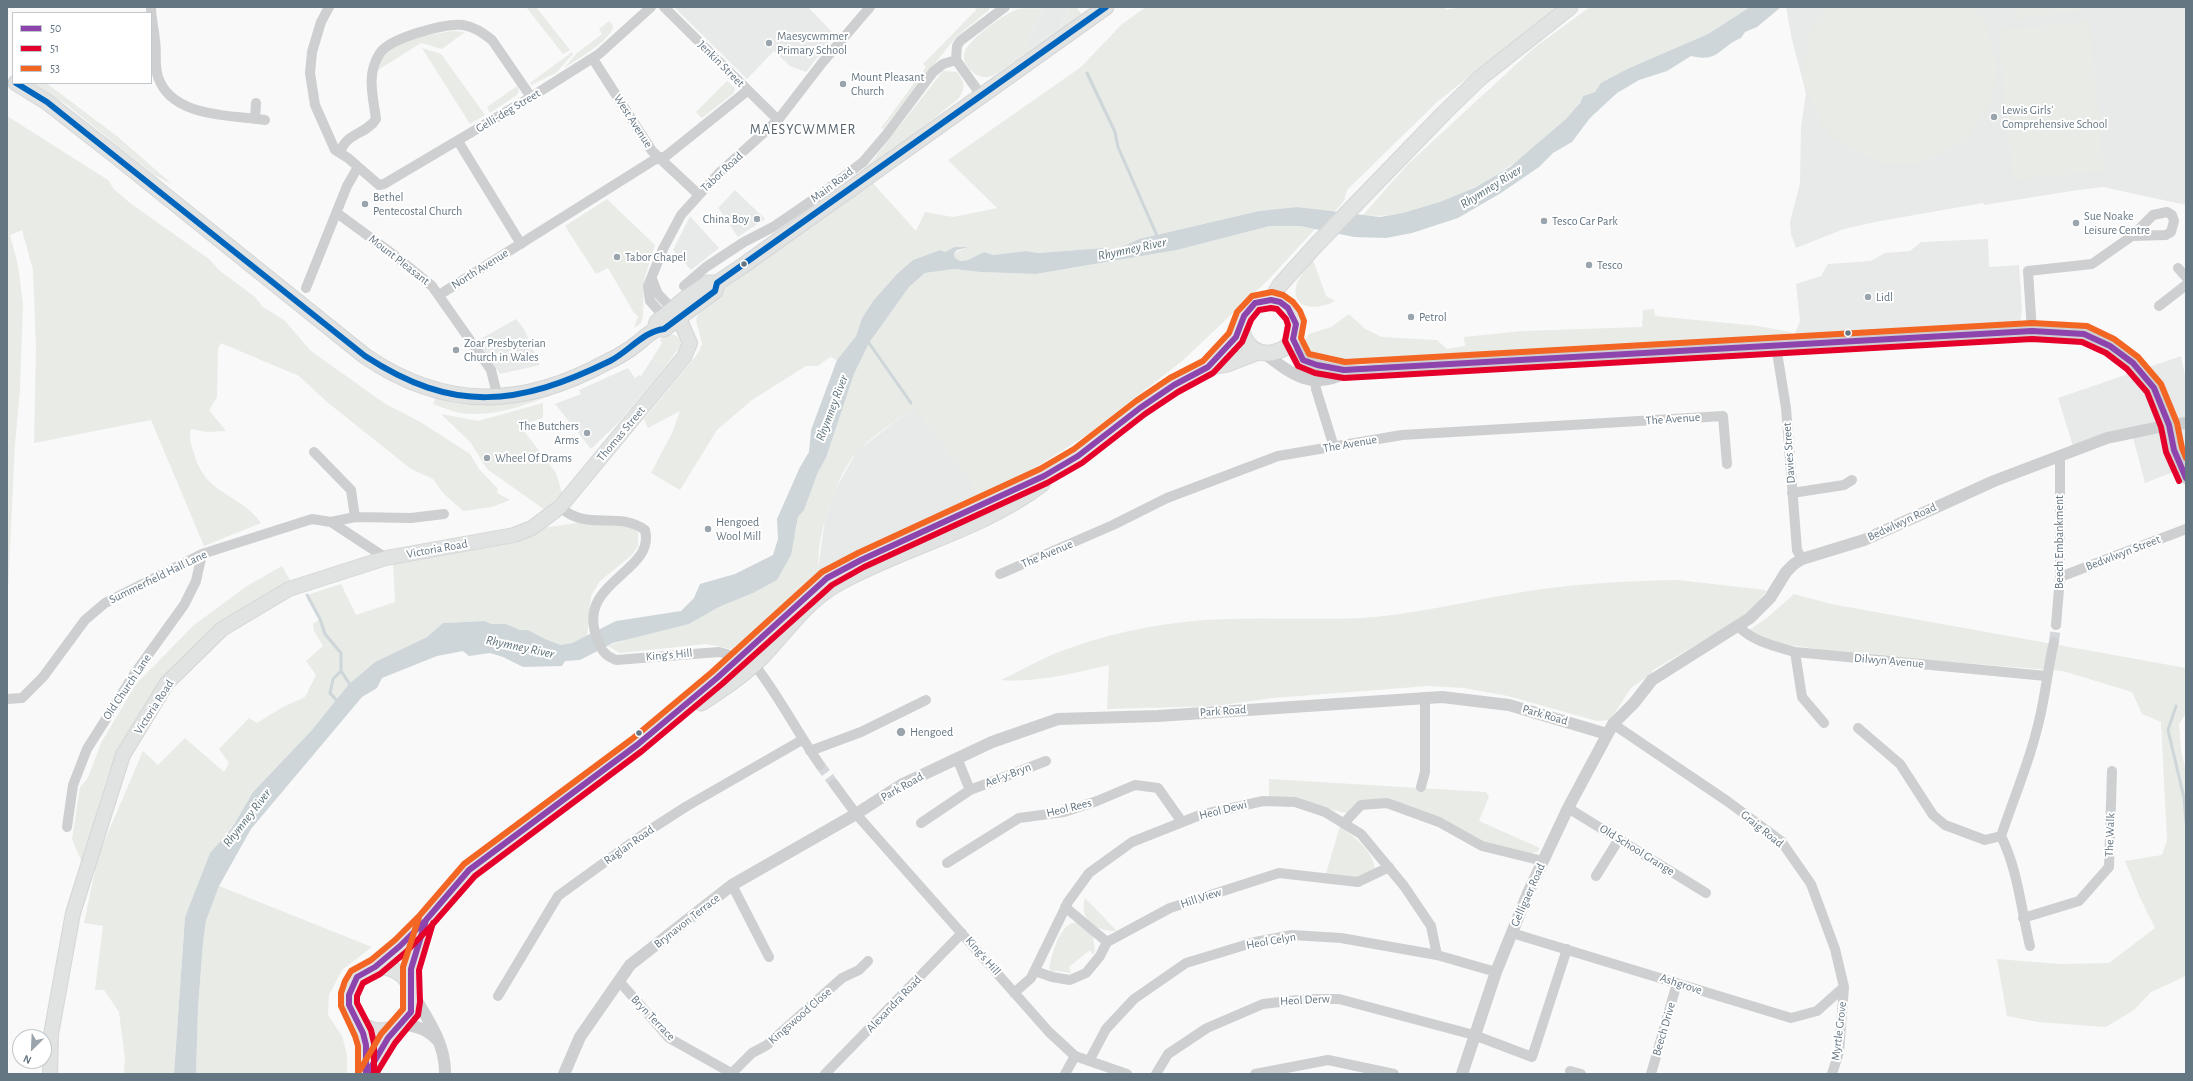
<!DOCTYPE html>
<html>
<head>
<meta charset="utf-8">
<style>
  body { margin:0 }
  #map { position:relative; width:2193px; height:1081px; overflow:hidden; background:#f9f9f9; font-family:"Alegreya Sans",sans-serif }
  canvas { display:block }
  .frame { position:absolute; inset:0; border:8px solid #657683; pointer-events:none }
  .legend { position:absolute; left:12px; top:12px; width:140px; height:72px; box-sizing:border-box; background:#fff; border:1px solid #c1c8cd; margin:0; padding:5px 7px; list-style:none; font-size:12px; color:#657683 }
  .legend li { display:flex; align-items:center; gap:8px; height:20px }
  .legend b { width:20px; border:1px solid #c1c8cd }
  .north { position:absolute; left:12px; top:1029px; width:40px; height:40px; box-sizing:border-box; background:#fff; border:1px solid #c1c8cd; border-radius:50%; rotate:204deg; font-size:11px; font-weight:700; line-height:16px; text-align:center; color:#657683 }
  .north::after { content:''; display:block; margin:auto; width:14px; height:18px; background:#99a4ac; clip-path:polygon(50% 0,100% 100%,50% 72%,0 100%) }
</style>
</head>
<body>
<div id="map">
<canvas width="2193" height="1081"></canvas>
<div class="frame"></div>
<ul class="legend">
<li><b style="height:5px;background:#8e44ad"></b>50</li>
<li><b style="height:5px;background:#e4002b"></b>51</li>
<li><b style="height:5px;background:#f26522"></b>53</li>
</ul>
<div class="north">N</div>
</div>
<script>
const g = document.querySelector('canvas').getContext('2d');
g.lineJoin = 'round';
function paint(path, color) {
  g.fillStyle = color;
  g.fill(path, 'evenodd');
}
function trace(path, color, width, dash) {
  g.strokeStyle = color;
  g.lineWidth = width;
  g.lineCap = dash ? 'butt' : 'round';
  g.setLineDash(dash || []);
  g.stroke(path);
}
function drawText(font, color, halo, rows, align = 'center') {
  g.font = font + ' "Alegreya Sans",sans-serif';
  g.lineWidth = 4;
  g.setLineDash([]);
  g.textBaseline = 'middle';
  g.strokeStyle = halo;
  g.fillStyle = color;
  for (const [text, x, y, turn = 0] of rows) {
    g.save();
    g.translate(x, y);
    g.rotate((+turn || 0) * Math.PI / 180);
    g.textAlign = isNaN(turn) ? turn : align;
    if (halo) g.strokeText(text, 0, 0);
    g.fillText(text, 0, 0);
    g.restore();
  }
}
paint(new Path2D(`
  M674,7H808L835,35L806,72L790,66L774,51L747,79Z
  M1069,7L1061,26L1030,49L1026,43L1044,8Z
  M1786,7H2186V205L2103,187L2078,190L1984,205L1983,203L1880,221L1844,229L1796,248L1791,234L1790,222L1800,183L1801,128L1806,93L1792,40Z
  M735,190L765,219L738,237L718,208Z
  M690,216L719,248L691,270L673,250Z
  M1988,239L1989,267L2019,265L2022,307L2021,319L2017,324L1974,328L1795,334L1800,321L1796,284L1821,276L1828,264L1871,261L1885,253L1910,251L1921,242Z
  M516,319L524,329L540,365L500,374L477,341Z
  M2181,356L2186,380V467L2145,483L2131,430L2073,446L2058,398Z
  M652,359L665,367L619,422L591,449L555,404L581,394L579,390L628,368L635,378L639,375L641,376Z
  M914,407L985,500L821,578L818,570L825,519L835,490L857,451Z`), '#e8e9e9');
paint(new Path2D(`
  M526,7H536L570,50L563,54Z
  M975,7H989V10L956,37L883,129L881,128L926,67L923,64L976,10Z
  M1069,7H1076L1082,15L996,74C994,75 990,77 988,77C976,79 962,65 964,54C966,41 1004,14 1016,10C1024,7 1035,9 1044,8L1026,43L1030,49L1061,26Z
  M1146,7H1445V10L1462,7H1557L1437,102L1347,190L1344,201L1334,212L1297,207L1259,211L1139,239L1115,250L1103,248L1038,253L1026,251L993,255L984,252L968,260L960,261L955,258L954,253L968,247H954L945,252L940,250L913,260L898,273L862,318L856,336L837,360L830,357L818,366H806L752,400L717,430L680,490L651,473L672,433L680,411L648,428L644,419L699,352L702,344L696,320C705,293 840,203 871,181L916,231L925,212L953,217L997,208L948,160L1081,67L1122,24Z
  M1590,7H1750L1708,34L1627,69L1602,83L1595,92L1583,96C1576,112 1562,123 1549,135C1504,176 1427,222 1363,215L1408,164L1534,48Z
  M1825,7H1974L1985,21L1997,64L1992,101L1964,142L1922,163H1879L1837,142L1822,126L1803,80L1808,37Z
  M2014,7H2084L2085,11L2015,19Z
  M609,21L613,25C615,38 575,61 564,68L577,53L602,34L599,29Z
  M2089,21L2104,171L2013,180L1998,30Z
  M452,31L465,32L442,49L421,43L378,70C377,43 432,34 452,31Z
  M422,48L441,54L485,115L470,124Z
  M572,52L573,54L556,73L531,85L530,83Z
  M943,71L957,72C965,82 966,89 958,99L906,141L860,172L873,160Z
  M727,81L735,88L734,93L702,118L696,112Z
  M32,83H46L57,91L118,137L172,184L154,175L67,105Z
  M517,86L519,91L517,95L490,113L487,107Z
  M7,116L108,180L114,189L130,203L209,259L220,271L255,297L263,307L284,320L311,351L384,403L422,423L470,454L479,469L498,489L497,493L510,500L492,507L463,511L443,493L433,479L411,469L327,402L299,376L221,343L218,349L217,397L209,410L226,431L207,432L191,429C189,438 191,445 194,453C204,495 240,493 261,523L204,546L151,420L34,443L36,348L33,270L22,230L10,235L18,265L23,304L20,389L15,444L7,611Z
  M607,199L655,245L644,280L643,317L641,323L634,328L638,316L634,313L608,268L596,274L565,226Z
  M1270,226H1300L1315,229L1271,277L1181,362L1088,434L985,500L914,408C897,420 872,436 858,451C837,472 810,550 821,578L784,607L742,651L706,644L620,653L608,646L641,635L689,624L719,607L753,593L777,580L796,531L798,517L804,509L818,472L826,458L854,374L869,343L909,287L925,273L954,269L980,272L1037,274L1177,250Z
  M1313,260L1326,296L1335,301C1325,307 1300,312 1296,296C1293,284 1305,269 1313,260Z
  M1654,309L1655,316L1758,326L1790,332L1793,335L1790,338L1754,342L1542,350L1372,363L1330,364L1308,354L1304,343L1309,334L1331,327L1349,314L1365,329L1382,337L1437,340L1447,349L1465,346L1464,337L1523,331L1642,327L1643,310Z
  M671,334C678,336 680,338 681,345L665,367L652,359L662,343L660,340L666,335Z
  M574,385V387C542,398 507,415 472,414C459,414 446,409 433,404L436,397C484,409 528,403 574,385Z
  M543,403V418L525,424L521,427L556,473L562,493L545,510L487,469L471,443L441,414L478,421Z
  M577,523L631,527L638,532V546L632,555L600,581L591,596L587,636L572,643L561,645L545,639L528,630H520L506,624H491L485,621L443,623L427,637L375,662L349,684L311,731L253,792L232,828L210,853L185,917L174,1074H124L125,1059L119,1012L104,990H95L103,926L84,923L98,856L143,751L158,765L185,738L224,772L229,763L219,749L249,718L257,723L283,707L305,697L316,675L306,661L323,646L314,631L313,624L320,619L307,595L341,584L356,615L395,602L393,563L543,528Z
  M282,566L291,582L236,614L174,665L148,700L118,752L106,781L82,863L72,839L80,787L88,778L101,743L136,684L194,625L247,586Z
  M1677,580L1766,590V592L1747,615L1653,670L1650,675L1631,688L1610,720L1597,721L1508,696L1464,688L1428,686L1273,698L1214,706L1107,709L1109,665C1074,673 1036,683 1001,680C1024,669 1045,656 1070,648C1119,630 1173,621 1226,619C1275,617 1325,621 1375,617C1421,612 1466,602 1511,594C1566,584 1621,581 1677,580Z
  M1794,594L1831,604L2186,668V713L2179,724L2181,749L2186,773V976L2151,992L2134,1010L2106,1027L2038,1022L2007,1016L1997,959L2060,964L2109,963L2155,928L2141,900L2125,861L2162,855L2167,840L2161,722L2142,714L2132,692L2063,671L1850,654L1790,645L1764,639L1748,631L1768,617Z
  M1269,779L1486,792L1489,797L1479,821L1540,848L1537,852L1530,853L1496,848L1388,801L1346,813L1297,801L1269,797Z
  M1340,826C1353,836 1372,850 1375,868C1368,885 1341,878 1325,877Z
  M219,886L372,947L342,970L329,995L328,1015L342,1036L347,1054V1074H196L198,1008L203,943L206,921Z
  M1085,898L1117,931C1098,932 1078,920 1085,898Z
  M1072,923H1077L1093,936L1095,951L1093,955L1090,950L1069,967L1071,973L1057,971L1051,972L1049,967C1053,953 1058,929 1072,923Z`), '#e8ebe6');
paint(new Path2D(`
  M1750,7H1781L1757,27L1745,32L1741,38C1719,47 1719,63 1691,56L1667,71L1639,80L1617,93L1590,118L1572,142L1553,153L1539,167L1501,193L1458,218L1412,233L1386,238L1354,237L1300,226H1270L1177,250L1036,274L980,272L954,269L925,273L909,287L869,343L854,374L826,458L818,472L804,510L798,517L791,555L777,580L753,593L719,607L689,624L613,643L580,660L565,661L562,666L523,667L503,657L490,653L469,656L463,651L437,656L382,678L377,688L362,697L251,829L219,886L206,921L203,943L198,1008L196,1074H174L185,917L210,853L232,828L253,792L311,731L349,684L375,662L427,637L443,623L485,621L491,624H506L520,630H528L545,639L561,645L572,643L616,621L681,611L694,598L700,584L735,574L773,555L778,539L777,519L800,467L809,452L811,430L837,360L856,336L862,318L874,300L898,273L913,260L940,250L945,252L954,247H969L957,250L954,253L955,258L960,261L968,260L984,252L993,255L1026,251L1038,253L1103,248L1115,250L1139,239L1259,211L1297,207L1380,217L1403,213L1440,202L1474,188L1510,167L1566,119L1580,103L1583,96L1595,92L1601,83L1627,69L1708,34Z`), '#ced6d9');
trace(new Path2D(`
  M1087,73L1115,132L1118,147L1158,238
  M869,343L911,403
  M307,595L320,619L325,634L341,653V671L351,686
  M338,702L330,693L333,679L341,671
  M2176,706L2168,730L2184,798L2186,822`), '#ced6d9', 3);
trace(new Path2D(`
  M2054,642L2056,625
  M820,765L834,784`), '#d4d8dc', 10, [10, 5]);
const secondary = new Path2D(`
  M50,1074L51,1034L73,913L123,755L167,683L222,629L289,589L386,558L514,535L532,528L560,507L684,357L690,343L679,318`);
const primary = new Path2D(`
  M16,83L47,102L116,156L365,356C445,411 523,408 607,362C618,357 628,351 638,343C643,339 649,333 655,330C657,329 661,329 664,329L715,291L717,283
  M1271,300L1280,285L1317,244L1444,113L1480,78L1570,7
  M655,329L657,322L686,298L708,283H717L741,267L1106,7
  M1208,367C1217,358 1227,349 1235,338C1245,322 1244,301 1268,300C1277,299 1286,304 1291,312C1316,348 1246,377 1241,324
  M1070,462L1140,408L1174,385L1208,367L1227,364L1258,352
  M701,703C722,690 744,675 762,657C785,633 805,603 835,585C902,547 980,531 1042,484
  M349 999a32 32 0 1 1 64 0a32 32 0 1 1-64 0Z
  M375,967L426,920L469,870L521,830L637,745L717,678L827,578L861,560L910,539L1044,476L1078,456
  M409,985L412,959L424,924
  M359,1023L366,1045V1074
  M367,1074L396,1028`);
trace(secondary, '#d5d6d7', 16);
trace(primary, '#d5d6d7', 17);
trace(new Path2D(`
  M151,7C151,18 154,29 155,40C157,52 154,65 158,77C172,118 231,115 265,120
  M329,7L321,22L312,52L310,73L315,105L335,150L348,158L379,185L384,184L531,97L599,54L651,7
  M664,7L778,120
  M593,59L652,151L698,194
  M981,95L956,60L957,46L960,41L1005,7
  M255,119L256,103
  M458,141L521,244
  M340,153C346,132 366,135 376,119C373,96 366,74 380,53C390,38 445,23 463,25C475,27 483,33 492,40L531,97
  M337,213L390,252L432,286L491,370L498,398
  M2178,268L2186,277
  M652,279L658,294L676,313
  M684,286L706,267L744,242L773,227L824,192L863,162L886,135L933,72L943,64L956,60
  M306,288L347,186L358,167
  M439,295L654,160L666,156L747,91
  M2159,306L2186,285
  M668,321L650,301L648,286L663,249L681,215L719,173L778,120L822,63L870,7
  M2032,331L2028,271L2092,264L2132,236L2153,215L2167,212L2172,215L2174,221L2171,232L2166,235L2132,236
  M1776,346L1786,408L1797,550L1802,559
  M1312,364L1315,373L1316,389L1334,447
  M314,452L351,490L355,517L331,522
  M1792,493L1844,485L1852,480
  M560,507C587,532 617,510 645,530C656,573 575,581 597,638C601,650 604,655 616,660L719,652L727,654L735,662
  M355,517L411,518L444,514
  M1000,574L1113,525L1167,498L1278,456L1402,435L1723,416L1727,464
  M2060,577L2186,529
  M2056,625L2060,577V458
  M1739,627C1754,642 1775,646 1795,652L2046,676
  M1795,652L1802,697L1824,723
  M754,664C779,696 797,732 820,765
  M7,699L22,698L43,677L85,620L105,603L202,554L312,519L331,522L386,558
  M1613,724L1727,801L1781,841L1811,884L1835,949L1844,987L1839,1052L1832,1074
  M1858,728L1900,764L1933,815L1945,825L1985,840L2001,836C2016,792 2035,748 2043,702C2047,682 2049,662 2054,642
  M810,751L861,732L926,700
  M957,758L970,790
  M834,784L856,814L1049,1032L1075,1056L1127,1074
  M1421,787L1425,772V697
  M1568,808L1706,893
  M921,823L970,790L1046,761
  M1344,823L1361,805L1387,803L1439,822L1482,846L1543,861
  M67,827L73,785L87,749L135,673L184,605L196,581L202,554
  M2001,836C2018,870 2021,909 2030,946
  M947,863L1019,818L1064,812L1097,801L1135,785L1158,788L1182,822
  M1596,876L1619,839
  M732,885L769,957
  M1065,907L1107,942
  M2023,918L2079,901L2109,867L2112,771
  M1512,933L1791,1018L1817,1011L1844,987
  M1035,971L1052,977L1070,980L1086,973L1100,956L1107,942L1170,908L1279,873L1358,882L1389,867
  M619,981L669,1038L733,1074
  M1014,993L1031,978L1068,902L1089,873L1132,842L1200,815L1263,801L1295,802L1325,812L1361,834L1404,886L1431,926L1437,955
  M498,996L558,896L645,833L687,806L802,740
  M1089,1061L1106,1029L1134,999L1186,963L1255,942L1292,935L1341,938L1437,955L1496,972
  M1570,1071L1581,1074
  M732,1073L752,1053L767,1045L842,978L859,970L868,961
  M825,1074L962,933
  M1065,1074L1075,1056
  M1156,1074L1168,1054L1207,1028L1263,1004L1306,999H1339L1474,1035L1532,1057L1567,949
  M1255,1074L1328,1060L1394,1074
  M1651,1074L1677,983`), '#cecfd0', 10);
trace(new Path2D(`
  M1293,339L1303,360C1341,377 1374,370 1414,366L2032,331L2084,334L2110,346L2133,363L2154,388L2169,425L2174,450L2186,478
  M1264,353C1291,374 1312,391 1347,372
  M413,994C427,1018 446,1044 445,1074
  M402,1024C415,1026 428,1029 437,1040
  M564,1074L580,1037L630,965L732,885L856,814L901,785L992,742L1058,719L1158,716L1442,697L1509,705L1607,734
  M1462,1074L1496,972L1528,893L1568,808L1613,724L1634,703L1652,680L1750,618L1770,598L1786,572L1794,564L1802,559L1864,540L1994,481L2107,438L2169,425L2186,423`), '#cecfd0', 12);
trace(secondary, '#e1e2e2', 14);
trace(primary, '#e1e2e2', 15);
trace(new Path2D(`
  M366,1074V1045L363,1033L349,1005V995L357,977L375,967L400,946L426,920L469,870L637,745L717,678L827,578L861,560L1044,476L1078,456L1140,408L1174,385L1208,367L1236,337L1244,316L1255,303L1271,300L1280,302L1288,308L1296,324L1293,339L1303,360L1317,365L1344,370L2032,331L2084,334L2110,346L2133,363L2154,388L2169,425L2174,450L2186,478
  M367,1074L388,1038L411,1012V969L426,920`), '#8e44ad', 6);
trace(new Path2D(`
  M374,1074V1043L371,1030L357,1003V996L363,983L380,974L406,952L432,925L475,876L642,751L722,684L832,585L864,567L1047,483L1082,463L1145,414L1178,392L1213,373L1242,342L1251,320L1259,310L1271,308L1277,309L1286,319L1288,325L1285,341L1298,366L1315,373L1344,378L2032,339L2082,342L2106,353L2127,369L2147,392L2161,427L2166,452L2179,481
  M376,1074L395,1043L418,1015L420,1002L419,970L433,923`), '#e4002b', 6);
trace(new Path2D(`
  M360,1070L381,1034L403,1009V967L419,917
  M358,1074V1046L355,1036L341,1006V993L345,981L351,971L371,960L395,940L420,915L464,864L632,739L712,672L822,572L858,553L1040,469L1074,449L1136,401L1170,378L1203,361L1229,333L1237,312L1252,296L1272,292L1283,295L1293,302L1300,311L1304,321L1301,338L1309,354L1345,362L2032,323L2087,326L2114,339L2138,357L2161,384L2177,423L2182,448L2186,458`), '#f26522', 6);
trace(new Path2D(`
  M16,83L47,102L365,356C454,414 518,406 610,361C628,352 644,331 664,329L715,291L717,283L1106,7`), '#0065bd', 6);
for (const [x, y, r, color] of [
  [769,43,4,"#99a4ac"],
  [843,84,4,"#99a4ac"],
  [1994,117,4,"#99a4ac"],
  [365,204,4,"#99a4ac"],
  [757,219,4,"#99a4ac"],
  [1544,221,4,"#99a4ac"],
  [2076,223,4,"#99a4ac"],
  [617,257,4,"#99a4ac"],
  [744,264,3.5,"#657683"],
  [1589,265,4,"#99a4ac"],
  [1868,297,4,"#99a4ac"],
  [1411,317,4,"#99a4ac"],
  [1848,333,3.5,"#657683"],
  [456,350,4,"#99a4ac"],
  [587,433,4,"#99a4ac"],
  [487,458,4,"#99a4ac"],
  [708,529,4,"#99a4ac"],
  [901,732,5,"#99a4ac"],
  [639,733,3.5,"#657683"]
]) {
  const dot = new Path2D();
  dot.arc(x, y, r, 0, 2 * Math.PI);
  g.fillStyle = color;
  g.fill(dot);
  trace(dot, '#fff', 1.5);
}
drawText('12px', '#657683', '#fff', [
  ["Maesycwmmer",777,36],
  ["Primary School",777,50],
  ["Mount Pleasant",851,77],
  ["Church",851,91],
  ["Lewis Girls'",2002,110],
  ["Comprehensive School",2002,124],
  ["Bethel",373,197],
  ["Pentecostal Church",373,211],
  ["Sue Noake",2084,216],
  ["Leisure Centre",2084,230],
  ["China Boy",749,219,"right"],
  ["Tesco Car Park",1552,221],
  ["Tabor Chapel",625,257],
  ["Tesco",1597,265],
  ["Lidl",1876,297],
  ["Petrol",1419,317],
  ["Zoar Presbyterian",464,343],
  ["Church in Wales",464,357],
  ["The Butchers",579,426,"right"],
  ["Arms",579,440,"right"],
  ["Wheel Of Drams",495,458],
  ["Hengoed",716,522],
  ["Wool Mill",716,536],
  ["Hengoed",910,732]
], 'left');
drawText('12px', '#657683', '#fff', [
  ["Jenkin Street",721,64,45],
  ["Gelli-deg Street",508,111,-31],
  ["West Avenue",633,121,57],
  ["Tabor Road",722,172,-43],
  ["Main Road",832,185,-37],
  ["Mount Pleasant",399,260,38],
  ["North Avenue",480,269,-32],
  ["The Avenue",1673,419,-4],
  ["Thomas Street",621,434,-50],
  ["The Avenue",1350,444,-10],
  ["Davies Street",1789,453,-94],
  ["Bedwlwyn Road",1902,522,-25],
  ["Beech Embankment",2059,542,-90],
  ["Victoria Road",437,549,-10],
  ["Bedwlwyn Street",2123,553,-21],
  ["The Avenue",1047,554,-23],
  ["Summerfield Hall Lane",158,577,-26],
  ["King's Hill",669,655,-5],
  ["Dilwyn Avenue",1889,661,5],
  ["Old Church Lane",127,687,-56],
  ["Victoria Road",154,707,-57],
  ["Park Road",1223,711,-4],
  ["Park Road",1545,715,16],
  ["Ael-y-Bryn",1008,775,-21],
  ["Park Road",902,787,-29],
  ["Heol Rees",1069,808,-14],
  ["Heol Dewi",1223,810,-14],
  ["Graig Road",1762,829,39],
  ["The Walk",2110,835,-88],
  ["Raglan Road",629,845,-35],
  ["Old School Grange",1637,850,32],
  ["Gelligaer Road",1528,895,-66],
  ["Hill View",1201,898,-18],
  ["Brynavon Terrace",687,921,-38],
  ["Heol Celyn",1271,941,-10],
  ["King's Hill",983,956,49],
  ["Ashgrove",1681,984,18],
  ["Heol Derw",1305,1000,-3],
  ["Alexandra Road",894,1004,-46],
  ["Kingswood Close",800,1016,-41],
  ["Bryn Terrace",653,1018,46],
  ["Beech Drive",1664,1029,-74],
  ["Myrtle Grove",1839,1031,-83]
]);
drawText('italic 13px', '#60757c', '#fff', [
  ["Rhymney River",1491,187,-32],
  ["Rhymney River",1132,249,-12],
  ["Rhymney River",832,408,-69],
  ["Rhymney River",520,647,12],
  ["Rhymney River",247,818,-52]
]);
g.letterSpacing = '1px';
drawText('14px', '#57646e', '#fff', [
  ["MAESYCWMMER",803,130]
]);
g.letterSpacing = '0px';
</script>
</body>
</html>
